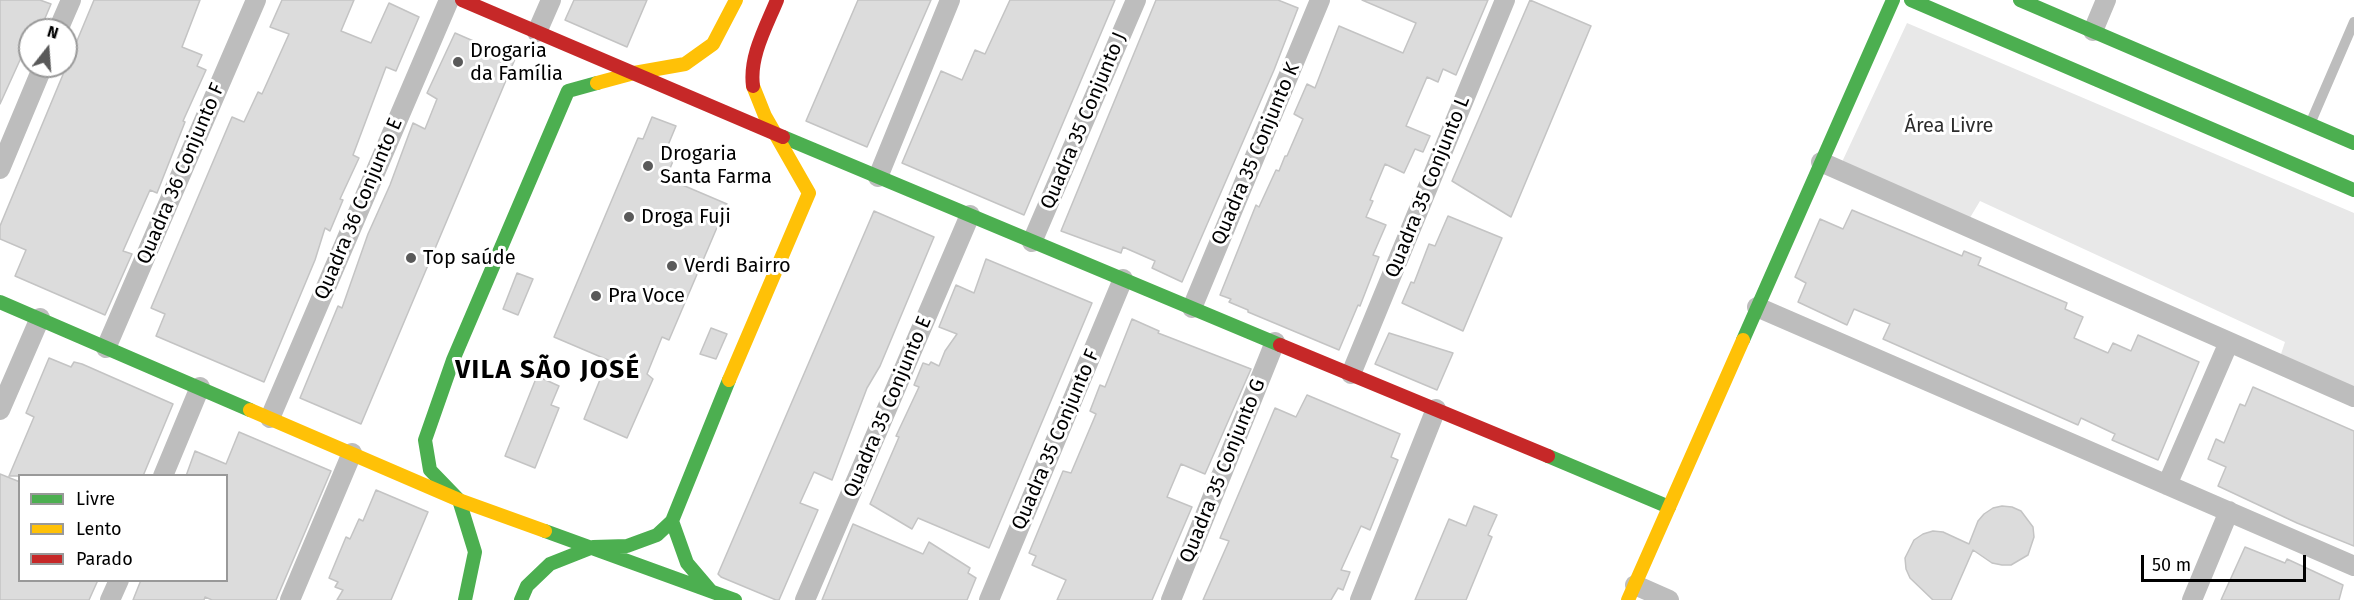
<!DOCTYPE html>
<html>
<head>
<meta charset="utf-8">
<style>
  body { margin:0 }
  #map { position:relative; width:2354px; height:600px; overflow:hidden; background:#fff; font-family:"Fira Sans",sans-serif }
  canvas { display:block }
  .legend { position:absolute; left:18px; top:474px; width:210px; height:108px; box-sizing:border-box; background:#fff; border:2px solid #999; margin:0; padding:8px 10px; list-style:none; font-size:18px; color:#000 }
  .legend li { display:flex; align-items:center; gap:12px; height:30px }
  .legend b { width:30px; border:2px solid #999 }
  .north { position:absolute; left:18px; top:18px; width:60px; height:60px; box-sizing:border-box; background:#fff; border:2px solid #999; border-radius:50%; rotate:17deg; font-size:16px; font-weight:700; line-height:24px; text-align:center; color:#000 }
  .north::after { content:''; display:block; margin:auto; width:21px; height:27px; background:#595959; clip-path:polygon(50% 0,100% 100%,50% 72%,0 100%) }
  .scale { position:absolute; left:2141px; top:555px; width:165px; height:27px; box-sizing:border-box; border:3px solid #000; border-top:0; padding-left:8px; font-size:18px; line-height:21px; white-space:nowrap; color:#000; -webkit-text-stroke:4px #fff; paint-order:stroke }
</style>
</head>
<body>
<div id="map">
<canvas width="2354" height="600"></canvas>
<ul class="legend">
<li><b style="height:8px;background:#4caf50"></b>Livre</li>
<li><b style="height:8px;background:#ffc107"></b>Lento</li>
<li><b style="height:8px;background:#c62828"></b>Parado</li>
</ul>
<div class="north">N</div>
<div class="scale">50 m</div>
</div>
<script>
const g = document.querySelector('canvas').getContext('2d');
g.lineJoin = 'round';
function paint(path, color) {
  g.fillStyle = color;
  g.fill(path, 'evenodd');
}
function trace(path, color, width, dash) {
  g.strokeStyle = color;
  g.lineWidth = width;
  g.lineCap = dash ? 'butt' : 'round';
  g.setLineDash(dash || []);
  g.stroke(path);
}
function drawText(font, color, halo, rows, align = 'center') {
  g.font = font + ' "Fira Sans",sans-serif';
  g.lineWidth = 6;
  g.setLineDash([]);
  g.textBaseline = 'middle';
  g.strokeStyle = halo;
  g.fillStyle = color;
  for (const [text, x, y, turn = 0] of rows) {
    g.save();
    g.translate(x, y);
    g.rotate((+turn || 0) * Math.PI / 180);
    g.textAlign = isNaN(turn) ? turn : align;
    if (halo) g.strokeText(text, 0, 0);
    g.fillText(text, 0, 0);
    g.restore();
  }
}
paint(new Path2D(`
  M1907,23L2354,213V391L2279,360L2285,342L1980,201L1968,221L1842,162Z`), '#e8e8e8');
const building = new Path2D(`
  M0,0H40L51,4L43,23L38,20L34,30H30V38L0,104Z
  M94,0H200L182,47L202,55L197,66L206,70L183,121L185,122L157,193L150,190L123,251L132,254L105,315L15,276L26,250L0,239V226Z
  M282,0H354L341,31L371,43L389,3L419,17L396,71L386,67L353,155L359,158L340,199L343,200L330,231L325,228L315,260L264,382L156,336L165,314L151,308L232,117L244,122L258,92L262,94L289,34L270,27Z
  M574,0H647L627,47L565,20Z
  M858,0H931L867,147L806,121Z
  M1010,0H1115L1024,215L902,163L941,71L962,80L975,50L985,54Z
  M1156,0H1278L1298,8L1274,70L1182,282L1152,268L1155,261L1123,247L1121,253L1061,231Z
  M1362,0H1488L1456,75L1443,69L1438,82L1427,77L1406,126L1430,136L1423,152L1415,149L1404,173L1385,164L1370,200L1373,201L1366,217L1386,225L1373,255L1379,257L1360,306L1358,305L1339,350L1248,312V310L1229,302L1231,299L1220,295L1256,205L1259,207L1276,170L1279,171L1285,156H1287L1303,119L1294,114L1307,84L1315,88L1339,26L1403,53L1416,23Z
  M1530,0L1591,26L1511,217L1452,181Z
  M455,33L515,59L361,424L300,398L338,306L342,308L368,234L390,185L413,123L425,129L437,99L427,93Z
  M652,117L676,126L666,150L676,154L666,178L727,204L669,340L662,337L647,374L653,379L627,438L584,419L608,360L554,337L638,138L643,139Z
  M1852,210L1962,256L1964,251L1981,258L1978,265L2067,303L2065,309L2083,317L2074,338L2108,353L2113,343L2131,351L2138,335L2199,362L2158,460L2112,440L2115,434L2081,418L2078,425L1883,339L1890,324L1854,309L1847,325L1798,302L1806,283L1795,277L1820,219L1843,229Z
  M874,211L934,237L880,366L867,388L832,480L814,472L800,503L818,510L779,600H776L721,577L718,574Z
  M1448,216L1502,238L1463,331L1402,303L1411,282L1414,283L1429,244L1435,246Z
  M986,259L1092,303L989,548L918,518L912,529L870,504L899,437L896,436L919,387L914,385L923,363L929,365L931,362L939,366L945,351L957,334L939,327L956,285L974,293Z
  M517,273L533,279L518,315L503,309Z
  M1132,319L1159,331L1158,333L1251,369L1205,474L1181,464L1167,497L1192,507L1152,600H1057L1066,580L1032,565L1036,556L1029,553L1063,471L1071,473L1096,414L1090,411L1100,385L1105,387Z
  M711,328L727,334L716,359L700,354Z
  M1389,333L1453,353L1437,390L1375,364Z
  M49,358L71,367L74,362L82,364L173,404L143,476H9L34,417L26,413Z
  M537,376L559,386L551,405L559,408L535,468L505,456Z
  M2253,387L2354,431V546L2297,523L2218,486L2226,467L2208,459L2216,439L2224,443L2240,404L2245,406Z
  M1307,395L1400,434L1391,457L1398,460L1370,530L1361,526L1341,570L1350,572L1343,590L1338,588L1331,600H1203L1229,541L1220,538L1275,408L1296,417Z
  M239,432L331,471L276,600H212L205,597L204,600H133L141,580H226V476H186L195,451L226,464Z
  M0,474L20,482V580H98L89,600H0Z
  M376,490L428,512L391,600H337L343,590L335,587L338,582L329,578L346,537L350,539L359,519L363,521Z
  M1474,506L1497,515L1488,535L1492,537L1466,600H1415L1449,519L1466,526Z
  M2002,506L2012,507L2021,511L2033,527L2034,537L2028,555L2011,565H2002L1992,563L1973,550L1951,600H1933L1910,578L1906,569L1905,558L1914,540L1923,534L1933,531L1943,532L1969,544L1978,521L1984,514L1993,508Z
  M853,524L923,554L929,542L970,568L968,573L976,578L967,600H822Z
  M2245,547L2285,563L2287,559L2343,585L2339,600H2221Z`);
paint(building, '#dcdcdc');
trace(building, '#c4c4c4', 1.5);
trace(new Path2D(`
  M2310,124L2354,22`), '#bdbdbd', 10);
trace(new Path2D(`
  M58,30L71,0
  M2093,31L2106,0
  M537,32L551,0
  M1821,162L2354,397
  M0,169L43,66
  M878,177L950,0
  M1032,242L1136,0
  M1757,307L2354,566
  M1192,308L1320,0
  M106,348L256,0
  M1351,374L1505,0
  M0,410L40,318
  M270,418L449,0
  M163,476L200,387
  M2167,485L2229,342
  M1635,585L1669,600
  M110,600L119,580
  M290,600L352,453
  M805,600L970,215
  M989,600L1123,279
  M1171,600L1275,342
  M1360,600L1436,409
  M2192,600L2229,511`), '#bdbdbd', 20);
trace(new Path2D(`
  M1911,0L2354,190
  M2020,0L2354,143
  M783,137L1280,345
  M0,302L250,410
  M1743,340L1893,0
  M1548,456L1669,507
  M672,521L687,563L710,590
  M545,531L735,600
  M465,600L475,552L459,500L430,470L425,440L453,360L568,91L597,83
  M521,600L527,586L550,564L593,547L627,546L657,535L672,521L729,380`), '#4caf50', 14);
trace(new Path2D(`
  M597,83L634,73L685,64L713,44L736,0
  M729,380L809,193L765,116L753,86
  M250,410L459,500L545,531
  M1628,600L1743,340`), '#ffc107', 14);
trace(new Path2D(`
  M462,0L783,137
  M753,86C749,57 766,27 777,0
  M1280,345L1548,456`), '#c62828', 14);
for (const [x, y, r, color] of [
  [458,62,6,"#595959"],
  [648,166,6,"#595959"],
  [629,217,6,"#595959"],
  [411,258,6,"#595959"],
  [672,266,6,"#595959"],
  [596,296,6,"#595959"]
]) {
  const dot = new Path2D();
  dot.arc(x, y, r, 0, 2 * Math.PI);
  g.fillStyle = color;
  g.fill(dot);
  trace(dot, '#fff', 2);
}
drawText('20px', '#000', '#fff', [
  ["Drogaria",470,51],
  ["da Família",470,74],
  ["Drogaria",660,154],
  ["Santa Farma",660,177],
  ["Droga Fuji",641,217],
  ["Top saúde",423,258],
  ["Verdi Bairro",684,266],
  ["Pra Voce",608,296]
], 'left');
drawText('20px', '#000', '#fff', [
  ["Quadra 35 Conjunto J",1084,121,-67],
  ["Quadra 35 Conjunto K",1256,154,-67],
  ["Quadra 36 Conjunto F",181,174,-67],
  ["Quadra 35 Conjunto L",1428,187,-68],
  ["Quadra 36 Conjunto E",359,209,-67],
  ["Quadra 35 Conjunto E",888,407,-67],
  ["Quadra 35 Conjunto F",1056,440,-67],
  ["Quadra 35 Conjunto G",1223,471,-68]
]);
drawText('20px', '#2d2d2d', '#fff', [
  ["Área Livre",1949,126]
]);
g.letterSpacing = '1.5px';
drawText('bold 26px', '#000', '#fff', [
  ["VILA SÃO JOSÉ",548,371]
]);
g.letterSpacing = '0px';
</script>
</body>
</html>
